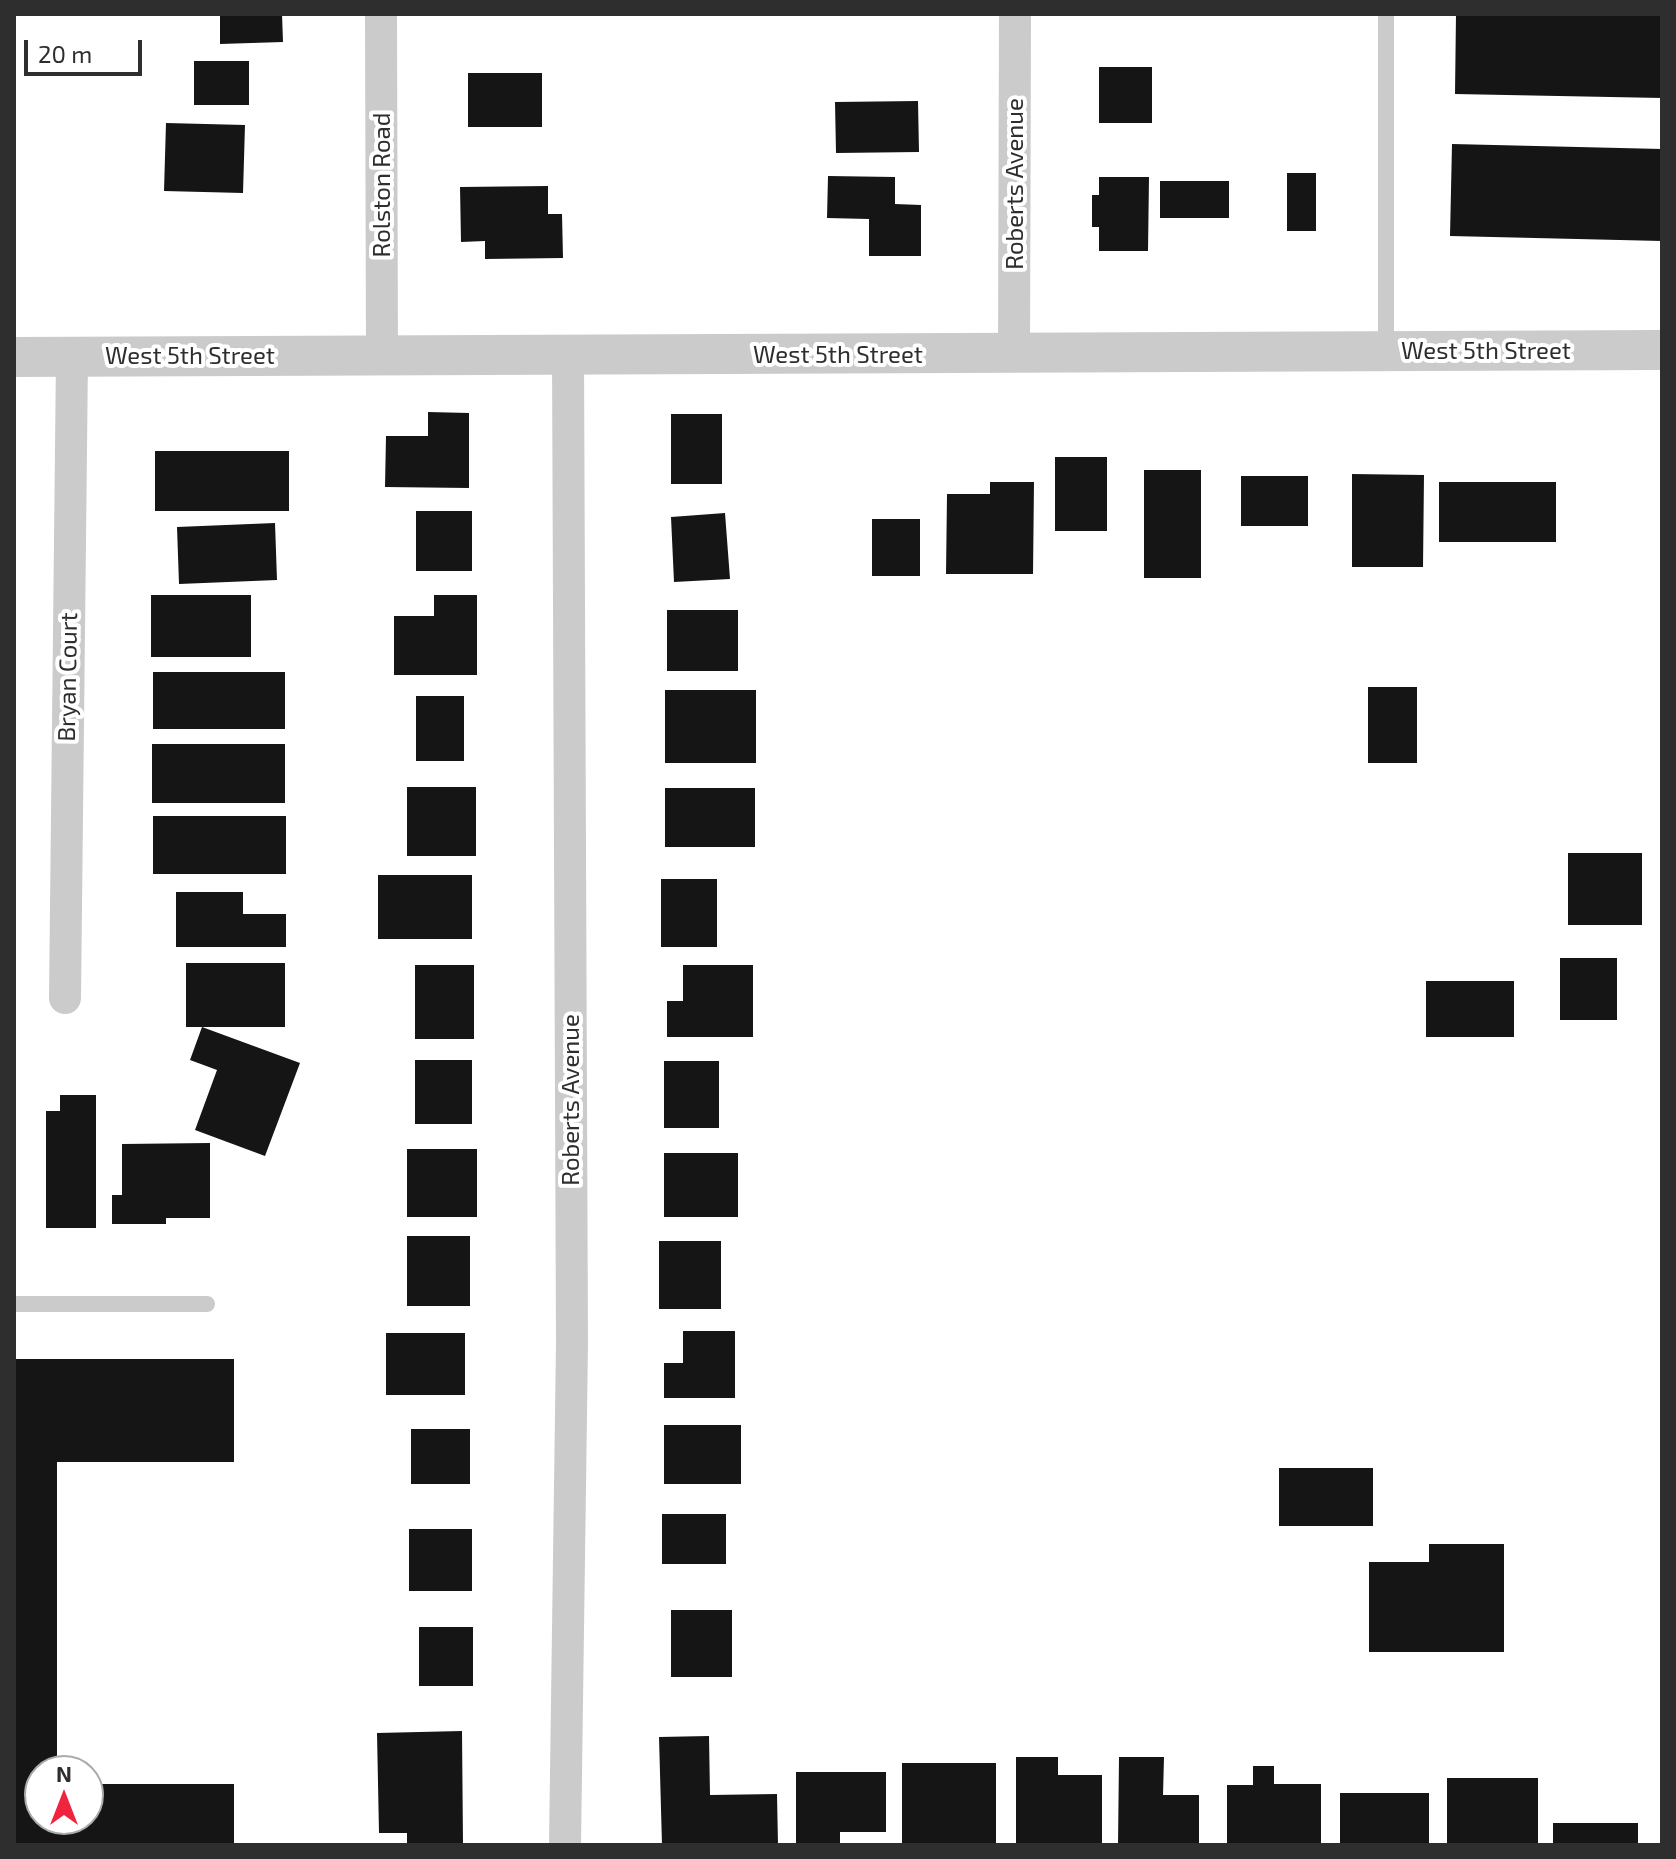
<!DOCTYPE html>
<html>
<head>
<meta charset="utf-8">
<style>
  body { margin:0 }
  #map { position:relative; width:1676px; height:1859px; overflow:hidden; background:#fff; font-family:"Exo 2",sans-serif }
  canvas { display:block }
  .frame { position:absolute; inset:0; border:16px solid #2e2e2e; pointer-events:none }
  .north { position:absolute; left:24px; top:1755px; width:80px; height:80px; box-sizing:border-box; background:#fff; border:2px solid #ababab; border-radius:50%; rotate:0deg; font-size:22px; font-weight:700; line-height:32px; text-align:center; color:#2e2e2e }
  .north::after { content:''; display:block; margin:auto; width:28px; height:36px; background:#f0243f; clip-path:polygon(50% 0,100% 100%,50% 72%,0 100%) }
  .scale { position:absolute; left:24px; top:40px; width:118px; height:36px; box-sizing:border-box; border:4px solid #2e2e2e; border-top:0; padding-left:10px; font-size:24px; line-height:28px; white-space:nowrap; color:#2e2e2e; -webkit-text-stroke:6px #fff; paint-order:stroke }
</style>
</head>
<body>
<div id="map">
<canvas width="1676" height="1859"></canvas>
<div class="frame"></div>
<div class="north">N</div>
<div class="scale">20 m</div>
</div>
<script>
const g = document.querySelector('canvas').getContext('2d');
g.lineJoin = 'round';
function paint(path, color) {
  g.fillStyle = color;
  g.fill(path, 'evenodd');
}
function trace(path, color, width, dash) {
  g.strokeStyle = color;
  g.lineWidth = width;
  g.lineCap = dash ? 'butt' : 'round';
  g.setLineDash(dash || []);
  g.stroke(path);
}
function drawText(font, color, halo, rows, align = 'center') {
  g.font = font + ' "Exo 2",sans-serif';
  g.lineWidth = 8;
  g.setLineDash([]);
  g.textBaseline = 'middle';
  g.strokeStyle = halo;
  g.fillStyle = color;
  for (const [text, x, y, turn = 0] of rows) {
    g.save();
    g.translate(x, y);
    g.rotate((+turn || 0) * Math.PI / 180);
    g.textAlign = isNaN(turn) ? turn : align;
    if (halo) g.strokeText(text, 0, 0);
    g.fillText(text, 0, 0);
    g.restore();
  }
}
paint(new Path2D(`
  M220,14H282L283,42L220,44Z
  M1456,14H1662V98L1455,94Z
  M194,61H249V105H194Z
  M1099,67H1152V123H1099Z
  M468,73H542V127H468Z
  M918,101L919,152L836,153L835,102Z
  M166,123L245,125L243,193L164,191Z
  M1452,144L1662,149V241L1450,236Z
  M1287,173H1316V231H1287Z
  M828,176L895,177V204L921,205V256H869V219L827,218Z
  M1099,177H1149L1148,251H1099V227H1092V195H1099Z
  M1160,181H1229V218H1160Z
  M548,186V214H562L563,258L485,259V241L461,242L460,187Z
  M428,412L469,413V488L385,487L386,436H428Z
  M671,414H722V484H671Z
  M155,451H289V511H155Z
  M1055,457H1107V531H1055Z
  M1144,470H1201V578H1144Z
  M1352,474L1424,475L1423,567H1352Z
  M1241,476H1308V526H1241Z
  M990,482H1034L1033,574H946L947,494H990Z
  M1439,482H1556V542H1439Z
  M416,511H472V571H416Z
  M725,513L730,579L674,582L671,517Z
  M872,519H920V576H872Z
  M275,523L277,580L179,584L177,527Z
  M151,595H251V657H151Z
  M434,595H477V675H394V616H434Z
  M667,610H738V671H667Z
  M153,672H285V729H153Z
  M1368,687H1417V763H1368Z
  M665,690H756V763H665Z
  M416,696H464V761H416Z
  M152,744H285V803H152Z
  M407,787H476V856H407Z
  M665,788H755V847H665Z
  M153,816H286V874H153Z
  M1568,853H1642V925H1568Z
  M378,875H472V939H378Z
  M661,879H717V947H661Z
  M176,892H243V914H286V947H176Z
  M1560,958H1617V1020H1560Z
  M186,963H285V1027H186Z
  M415,965H474V1039H415Z
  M683,965H753V1037H667V1001H683Z
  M1426,981H1514V1037H1426Z
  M202,1027L300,1063L265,1156L195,1130L217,1070L190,1060Z
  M415,1060H472V1124H415Z
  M664,1061H719V1128H664Z
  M60,1095H96V1228H46V1111H60Z
  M210,1143V1218H166V1224H112V1195H122V1144Z
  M407,1149H477V1217H407Z
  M664,1153H738V1217H664Z
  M407,1236H470V1306H407Z
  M659,1241H721V1309H659Z
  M683,1331H735V1398H664V1363H683Z
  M386,1333H465V1395H386Z
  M14,1359H234V1462H57V1771H40V1819H88V1784H234V1845H14Z
  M664,1425H741V1484H664Z
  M411,1429H470V1484H411Z
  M1279,1468H1373V1526H1279Z
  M662,1514H726V1564H662Z
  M409,1529H472V1591H409Z
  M1429,1544H1504V1652H1369V1562H1429Z
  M671,1610H732V1677H671Z
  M419,1627H473V1686H419Z
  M462,1731L463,1845H407V1833H379L377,1733Z
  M709,1736L710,1795L777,1794L778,1845H662L659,1737Z
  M1016,1757H1058V1775H1102V1845H1016Z
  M1119,1757H1164L1163,1795H1199V1845H1118Z
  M902,1763H996V1845H902Z
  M1253,1766H1274V1784H1321V1845H1227V1785H1253Z
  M796,1772H886V1832H840V1845H796Z
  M1447,1778H1538V1845H1447Z
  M1340,1793H1429V1845H1340Z
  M1553,1823H1638V1845H1553Z`), '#151515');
trace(new Path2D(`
  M1386,350V14
  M14,1304H207`), '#cbcbcb', 16);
trace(new Path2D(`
  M381,14L382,356
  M1014,354L1015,14
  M65,998L72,357
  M565,1845L572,1342L568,356`), '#cbcbcb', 32);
trace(new Path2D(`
  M14,357L1662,350`), '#cbcbcb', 40);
drawText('24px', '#2e2e2e', '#fff', [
  ["Roberts Avenue",1015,184,-90],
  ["Rolston Road",382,185,-90],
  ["West 5th Street",1486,351],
  ["West 5th Street",838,355],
  ["West 5th Street",190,356],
  ["Bryan Court",68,677,-89],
  ["Roberts Avenue",571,1100,-90]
]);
</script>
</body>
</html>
